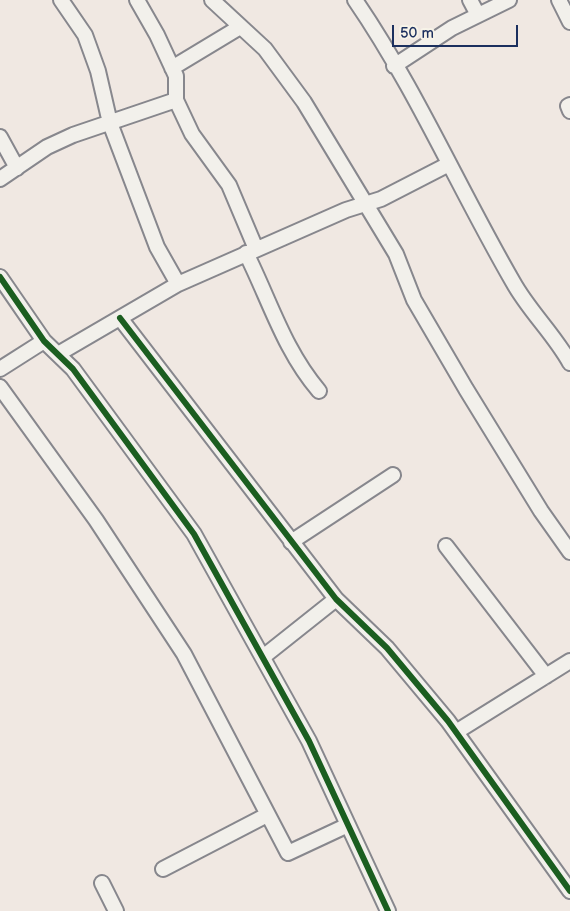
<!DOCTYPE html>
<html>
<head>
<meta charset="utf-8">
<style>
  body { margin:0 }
  #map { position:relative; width:570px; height:911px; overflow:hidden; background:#f0e8e2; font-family:"Balsamiq Sans",sans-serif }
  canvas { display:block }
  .scale { position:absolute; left:392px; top:25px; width:126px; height:22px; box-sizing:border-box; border:2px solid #1b2f5e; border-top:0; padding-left:6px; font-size:15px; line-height:18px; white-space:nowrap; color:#1b2f5e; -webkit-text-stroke:4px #f7f3e8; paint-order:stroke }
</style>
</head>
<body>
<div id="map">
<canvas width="570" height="911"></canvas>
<div class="scale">50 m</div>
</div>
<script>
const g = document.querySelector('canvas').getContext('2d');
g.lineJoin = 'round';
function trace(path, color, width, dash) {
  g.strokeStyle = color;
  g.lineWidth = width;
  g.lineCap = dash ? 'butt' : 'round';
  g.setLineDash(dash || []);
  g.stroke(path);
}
const minor = new Path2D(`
  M61,0L85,35L98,71L110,123L157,247L178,284
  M137,0L157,35L176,76V100L192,134L229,185L256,249
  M212,0L265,49L304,102L396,254L414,300L466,389L541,511L570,552
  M355,0C416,89 459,189 513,282C529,311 554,334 570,363
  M470,0L478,15
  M559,0L570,22
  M394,66L452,28L509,0
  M172,68L240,27
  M570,105L568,106L570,111
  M0,137L17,168
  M0,179L47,147L73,135L176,100
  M246,253C270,301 284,350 319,391
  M0,277L44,341L73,369L194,534L309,741L388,911
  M120,318L336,599L387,648L448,721L570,891
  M58,354L178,284L346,210L381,199L449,164
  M0,369L44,341
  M0,387L96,520L184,654L288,853L348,825
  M291,542L393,475
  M446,546L546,676
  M263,657L336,599
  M456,732L570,661
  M163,869L267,815
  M102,883L116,911`);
trace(minor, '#87878d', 18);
trace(minor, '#f2f0eb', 14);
trace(new Path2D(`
  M0,277L44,341L73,369L194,534L309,741L388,911
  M120,318L336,599L387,648L448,721L570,891`), '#1b5e20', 6);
</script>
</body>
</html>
